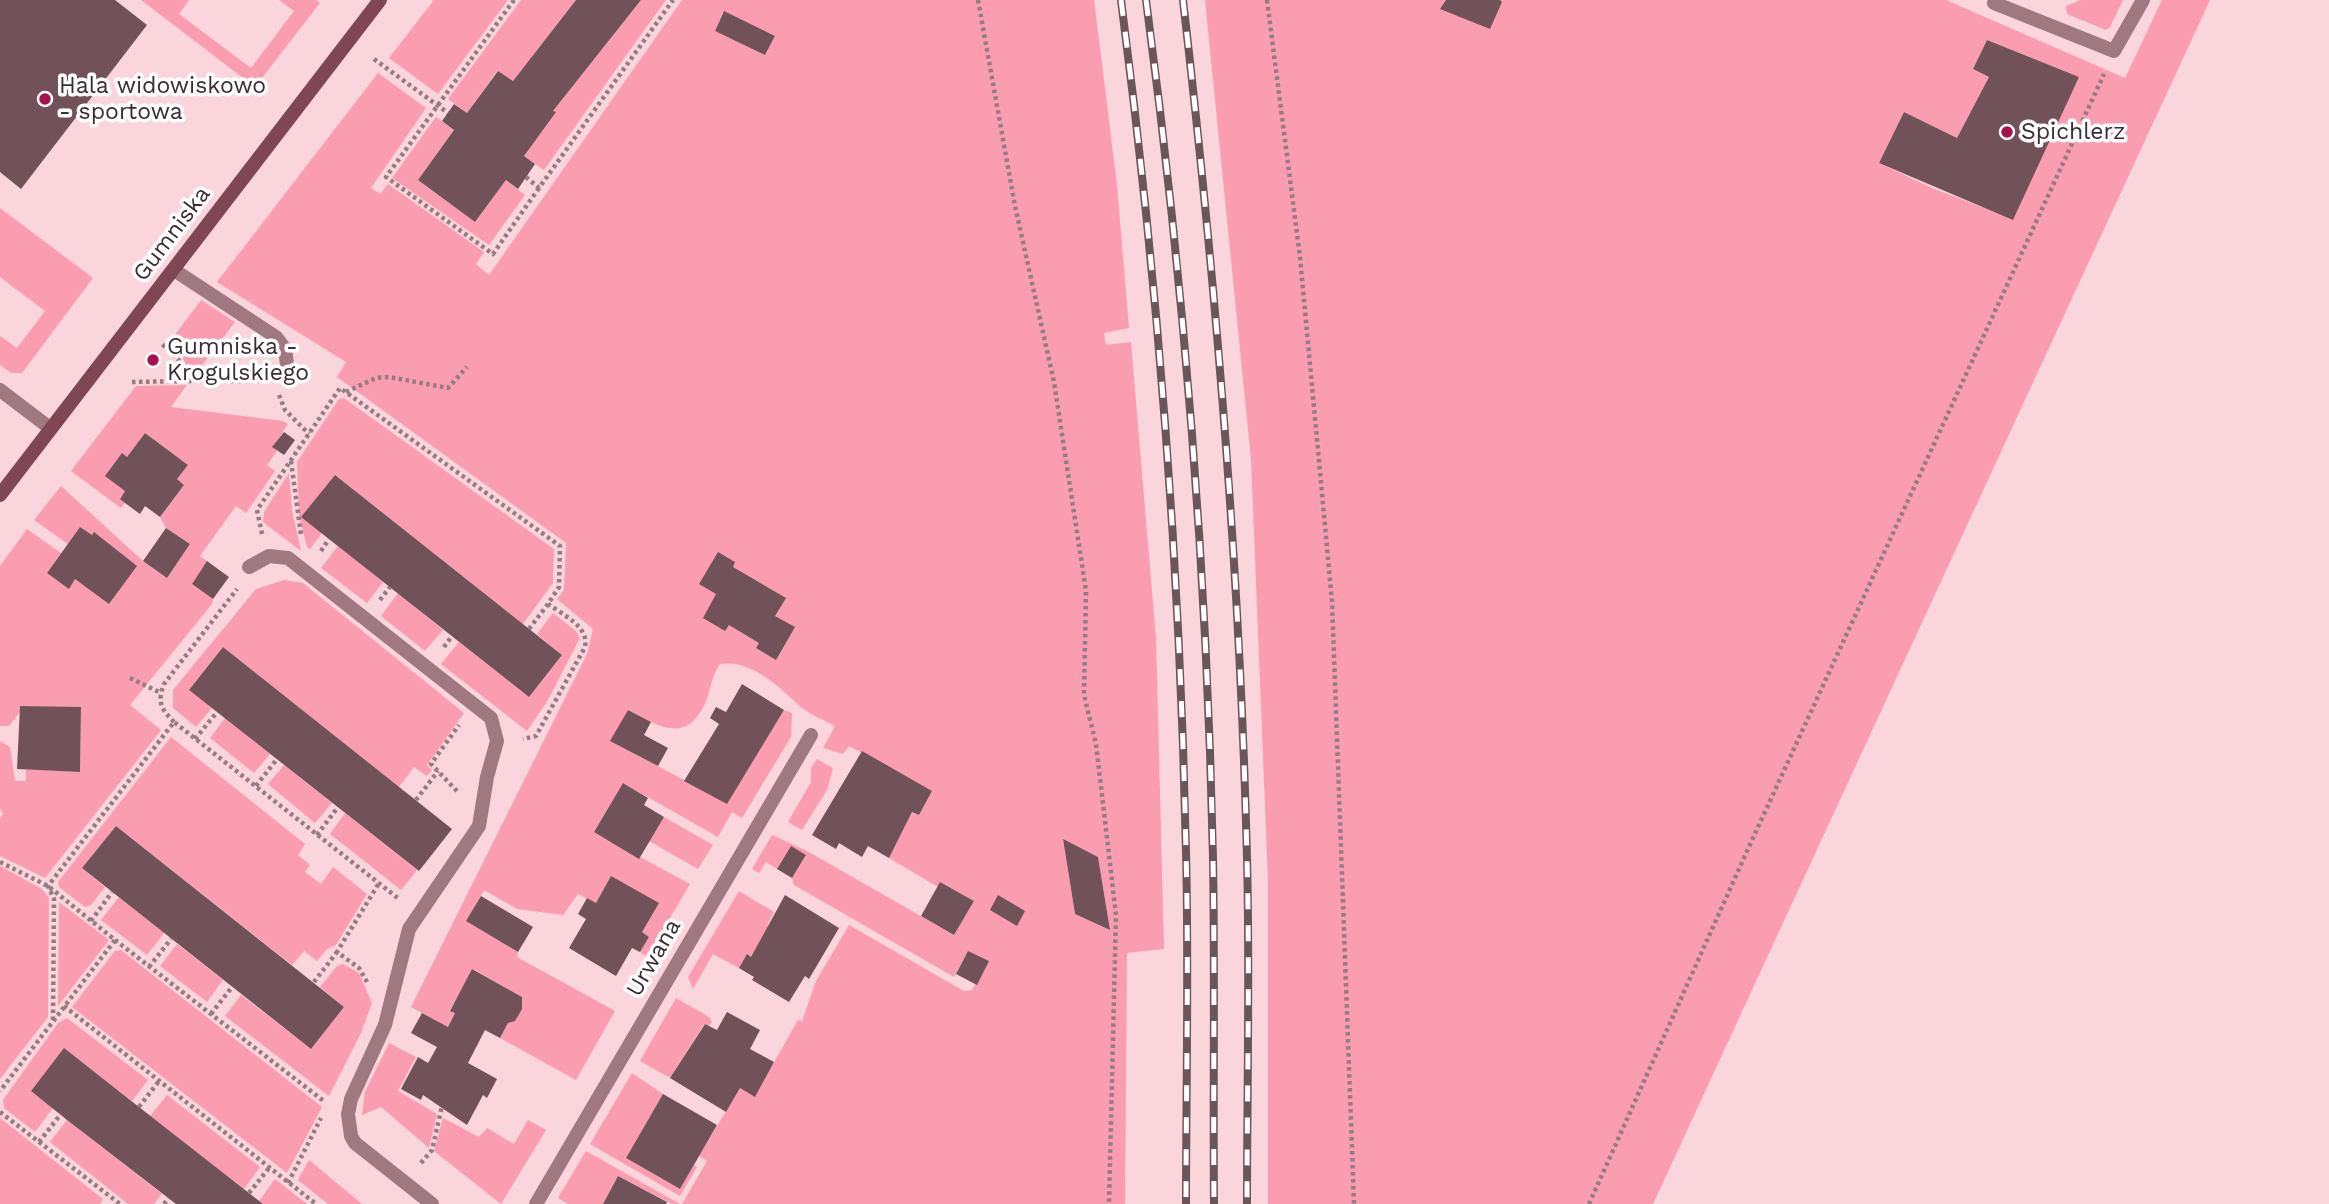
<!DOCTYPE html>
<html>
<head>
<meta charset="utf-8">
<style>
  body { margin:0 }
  canvas { display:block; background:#fad5db }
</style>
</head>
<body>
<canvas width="2329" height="1204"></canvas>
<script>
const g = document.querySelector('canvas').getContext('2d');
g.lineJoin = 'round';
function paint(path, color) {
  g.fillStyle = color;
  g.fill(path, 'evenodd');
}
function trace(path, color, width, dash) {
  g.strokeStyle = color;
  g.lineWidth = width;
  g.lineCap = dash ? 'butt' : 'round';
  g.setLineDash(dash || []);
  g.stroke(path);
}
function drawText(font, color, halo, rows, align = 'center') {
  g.font = font + ' "Work Sans",sans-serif';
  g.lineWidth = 7;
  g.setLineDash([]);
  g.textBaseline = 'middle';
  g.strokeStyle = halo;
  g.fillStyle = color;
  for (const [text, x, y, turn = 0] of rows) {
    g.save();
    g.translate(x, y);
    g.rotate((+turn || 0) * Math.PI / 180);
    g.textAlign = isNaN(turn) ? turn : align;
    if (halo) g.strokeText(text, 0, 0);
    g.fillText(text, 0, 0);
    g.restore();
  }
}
paint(new Path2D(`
  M141,0H189L179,14L251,68L294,11L279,0H316L320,3L255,87Z
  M434,0H508L438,94L389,58Z
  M521,0H576L513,81L497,71L467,113L448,99Z
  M641,0H666L544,170L524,156L553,111Z
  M682,0H1094L1117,185L1129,328L1104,333L1106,345L1131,342L1156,639L1164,949L1127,953L1125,1204H682L707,1161L699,1156L740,1088L755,1096L798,1020L802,1021L816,981L849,925L964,991L972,990L988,962L968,951L954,977L794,885L792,878L806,856L791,846L777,869L766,862L759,873L752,869L772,835L807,851L954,935L974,901L940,882L938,887L889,858L912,812L919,815L932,791L849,746L843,754L823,748L835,726C825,720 810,715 801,707C779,687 752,659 720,664C712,675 711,688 706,701C687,745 660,727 628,710L611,741L727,803L784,710L792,713L791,737L742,818L732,812L718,837L623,783L594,832L690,884L647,957L640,952L649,937L642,932L611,877L596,903L578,894L563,915L517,909L484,890L467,921L518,952L517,957L615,1011L576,1080L500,1038L522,997L473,969L450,1010L455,1013L448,1027L411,1007L587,654L593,629L557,599L564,590L566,543L337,377L346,362L217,282L378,73L426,108L371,188L380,194L388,184L484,252L476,264L489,275ZM723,12L775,36L766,54L715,31ZM1063,840L1098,857L1110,930L1075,914Z
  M1205,0H1946L2125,78L2162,0H2210L1653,1204H1268V881L1251,459ZM1987,40L2078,77L2013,219L1932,188L1879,163L1904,112L1957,138L1989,77L1973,69Z
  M2081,0H2123L2110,27L2106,30L2067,14L2066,6Z
  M436,117L454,130L418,180L475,222L506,180L525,195L489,245L392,178Z
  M0,208L93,278L22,373H11L0,365V336L17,348L45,311L0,277Z
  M201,300L235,322L194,376H190L182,356L168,344Z
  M187,385L171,407L283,421L288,424L273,447L277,451L267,465L275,471L246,513L236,506L200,556L207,561L192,584L213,599L212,604L130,705L161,730L45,878L0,856V819L3,814L0,808V741L10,747L15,781H26V769L80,772L81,708L20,706V712L9,726H0V566L27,529L61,553L47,573L69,588L75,579L110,603L136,566L95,533L92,535L80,527L68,544L34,520L61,486L143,561L167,578L190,544L166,528L160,517L184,485L177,479L188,465L145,433L127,457L123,454L125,491L120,498L125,503L121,508L71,471L136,386Z
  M344,398L554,549L553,583L523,624L335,475L302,517L322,533L310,549L307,547L299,516L297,462L339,399Z
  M289,473L292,510L301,551L263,522L264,512Z
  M338,546L383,582L367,603L321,568Z
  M284,580L303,583L464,713L427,765L432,770L427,776L414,767L399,787L223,647L189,690L212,708L196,727L173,708V690L256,589Z
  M398,593L443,630L425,651L381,616Z
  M553,613L576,631L580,638L548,700L527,731L441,664L459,642L529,697L562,655L537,634Z
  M225,718L270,754L254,773L210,738Z
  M171,737L305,844L298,855L310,865L305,872L321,884L333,867L367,894L336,945L326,950L317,961L304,951L292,965L116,826L82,868L105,887L91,905L85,907L59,887L58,882Z
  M817,759L833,768L827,790L802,830L788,822L811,782V768Z
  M284,765L332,803L315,823L268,784Z
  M345,813L417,870L401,890L330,834Z
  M664,817L713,845L698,869L649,841Z
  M0,866L42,889L49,898L48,1017L0,1079Z
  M739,891L774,912L767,925L769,927L751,957L747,955L739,968L713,954L693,989L688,977Z
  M119,897L164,933L147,955L101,920Z
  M59,902L109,940L58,1006Z
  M177,944L223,980L207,1002L160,966Z
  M121,950L322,1107L287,1173L72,1007L115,951Z
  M343,964L359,973L372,1003L361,1033L329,1096L225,1016L241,995L311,1049L344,1007L320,987L337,966Z
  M676,998L709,1017L712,1022L709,1026L704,1024L670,1078L640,1061Z
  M67,1018L148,1080L132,1101L64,1049L31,1091L53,1108L35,1132L4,1108L3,1100L58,1023Z
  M389,1043L416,1057L398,1091L437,1114L429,1148L381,1107L362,1115L365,1092Z
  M632,1073L663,1094L626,1158L680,1189L694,1165L697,1167L680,1196L590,1144Z
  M167,1095L260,1167L244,1189L150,1116Z
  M0,1118L103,1199L100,1204H0Z
  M443,1118L479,1137L487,1128L514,1144L528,1120L546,1130L501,1204L434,1151Z
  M67,1120L162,1194L154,1204H128L50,1142Z
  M586,1151L680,1204H672L618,1176L603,1204H568L558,1198Z
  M309,1160L362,1204H328L298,1180Z
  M275,1179L307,1204H263L259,1201Z`), '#fa9db0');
paint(new Path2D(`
  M0,0H115L147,25L21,189L0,172Z
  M576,0H641L553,111L556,112L524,156L535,164L518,189L506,180L475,222L418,180L454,130L442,121L454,104L467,113L498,71L513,81Z
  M1446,0H1500L1502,2L1490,29L1440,9Z
  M724,11L775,36L765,55L715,31Z
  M1987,40L2079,77L2013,220L1879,163L1904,112L1957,138L1989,77L1973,69Z
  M284,432L295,440L284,455L272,447Z
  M145,433L188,465L177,479L184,485L160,517L145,506L140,514L125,503L120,499L125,491L105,476L122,453L127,457Z
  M335,475L562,655L529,697L301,517Z
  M80,527L92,535L94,532L137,566L109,604L75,579L69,589L47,573Z
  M166,528L190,544L167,578L143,561Z
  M718,552L735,562L733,567L786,598L775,616L795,627L776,660L756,648L759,643L729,625L725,631L703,618L716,594L699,584Z
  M207,561L229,577L213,599L192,584Z
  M223,647L452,829L419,871L189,690Z
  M742,684L784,710L727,804L684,781L719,724L710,718L716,707L726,712Z
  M20,706L81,707L80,772L17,769Z
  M628,710L651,722L644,735L668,748L658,766L610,741Z
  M862,751L932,791L919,815L912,812L889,858L868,846L862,857L839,843L836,849L812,835Z
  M623,783L648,798L644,805L664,817L639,859L594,832Z
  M116,826L344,1007L311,1049L82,868Z
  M1063,839L1098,857L1110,930L1075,914Z
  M791,846L806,855L792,878L777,869Z
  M611,876L659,903L642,932L649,937L640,952L632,948L616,976L569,948L586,919L578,914L587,898L596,903Z
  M940,882L974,901L954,935L921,916Z
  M785,895L839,928L809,979L805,976L789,1002L752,980L754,977L739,968L747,954L751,957Z
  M998,895L1025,911L1017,926L990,910Z
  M481,896L533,927L518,952L466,921Z
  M968,951L989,961L977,985L956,974Z
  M472,969L522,997V1009L515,1021L508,1023L500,1038L485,1030L468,1063L497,1079L487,1098L483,1095L467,1125L423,1095L421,1100L401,1089L418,1057L428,1063L437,1047L411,1033L422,1013L448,1027L455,1013L450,1011Z
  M727,1012L760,1030L750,1049L774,1062L755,1097L740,1088L726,1112L670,1078L705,1024L717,1030Z
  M64,1048L139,1107L263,1204H176L67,1120L31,1091Z
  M663,1094L717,1125L680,1189L626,1158Z
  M618,1176L667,1202L666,1204H603Z`), '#715258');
trace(new Path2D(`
  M514,0L386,177L493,254L539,188
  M978,0L1015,206L1054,382L1086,591L1084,695L1096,744L1116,915L1109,1204
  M1267,0L1300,257L1332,601L1354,1204
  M374,59L448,113
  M526,177L539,188L673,0
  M188,381H264
  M132,382L188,381L178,359L161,343
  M346,392L376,378L389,377L448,388L467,367
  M279,395L285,410L309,434
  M291,461L301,535
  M262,534L257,510L340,388L560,546L559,587L548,604C563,615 589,626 585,647L536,736L523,739
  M321,551L329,539
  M380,600L390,587
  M529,629L548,604
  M444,647L452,636
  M130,678L161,693
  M174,722C161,709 157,702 164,684L237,589
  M195,739L217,712
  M256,786L277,759
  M457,791L431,764L459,725
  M416,800L438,771
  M317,835L338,807
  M0,862L48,886L115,940L0,1091
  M91,921L112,892
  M115,940L325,1102
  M149,967L171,939
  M314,982L337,952
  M367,982L359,968L337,952L379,883
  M64,1006L316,1204
  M211,1014L232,987
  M53,1020L54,899L48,886L174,722L399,899
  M139,1107L159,1081
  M0,1112L120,1204
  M39,1142L61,1114
  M421,1163L432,1150L442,1106
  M288,1183L321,1118
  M249,1193L269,1168
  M164,1204L169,1198
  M1589,1204L1747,851L2104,74`), '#957c80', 4.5, [3.5, 3.5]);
trace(new Path2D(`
  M0,390L50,428`), '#a07880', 14);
trace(new Path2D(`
  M1994,3L2114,51L2143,0
  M174,270L276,337L285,349L288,372
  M249,567L269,556L288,558L491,718L497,741L487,777L479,826L409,929L385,1025L351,1099L348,1114L351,1136L355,1143L432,1204
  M536,1204L811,735`), '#a07880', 14);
trace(new Path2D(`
  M0,495L380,0`), '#7e4753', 14);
const rail = new Path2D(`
  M1121,0C1158,282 1180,568 1186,852C1189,969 1186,1087 1186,1204
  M1146,0C1184,284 1207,572 1213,858C1215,973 1213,1089 1214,1204
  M1183,0C1216,285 1240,571 1247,858C1250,973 1247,1089 1247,1204`);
trace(rail, '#6a5659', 8);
trace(rail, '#fff', 5, [16]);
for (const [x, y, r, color] of [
  [45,99,7,"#a6124b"],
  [2007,132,7,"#a6124b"],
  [153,360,7,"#a6124b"]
]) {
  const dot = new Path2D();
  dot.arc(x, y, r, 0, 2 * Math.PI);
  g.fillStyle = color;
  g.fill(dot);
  trace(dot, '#fff', 2.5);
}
drawText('23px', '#3b2d2f', '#fff', [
  ["Hala widowiskowo",59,86],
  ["- sportowa",59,112],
  ["Spichlerz",2021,132],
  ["Gumniska -",167,347],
  ["Krogulskiego",167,373]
], 'left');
drawText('23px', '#3b2d2f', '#fff', [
  ["Gumniska",172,234,-53],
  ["Urwana",654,958,-60]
]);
</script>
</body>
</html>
